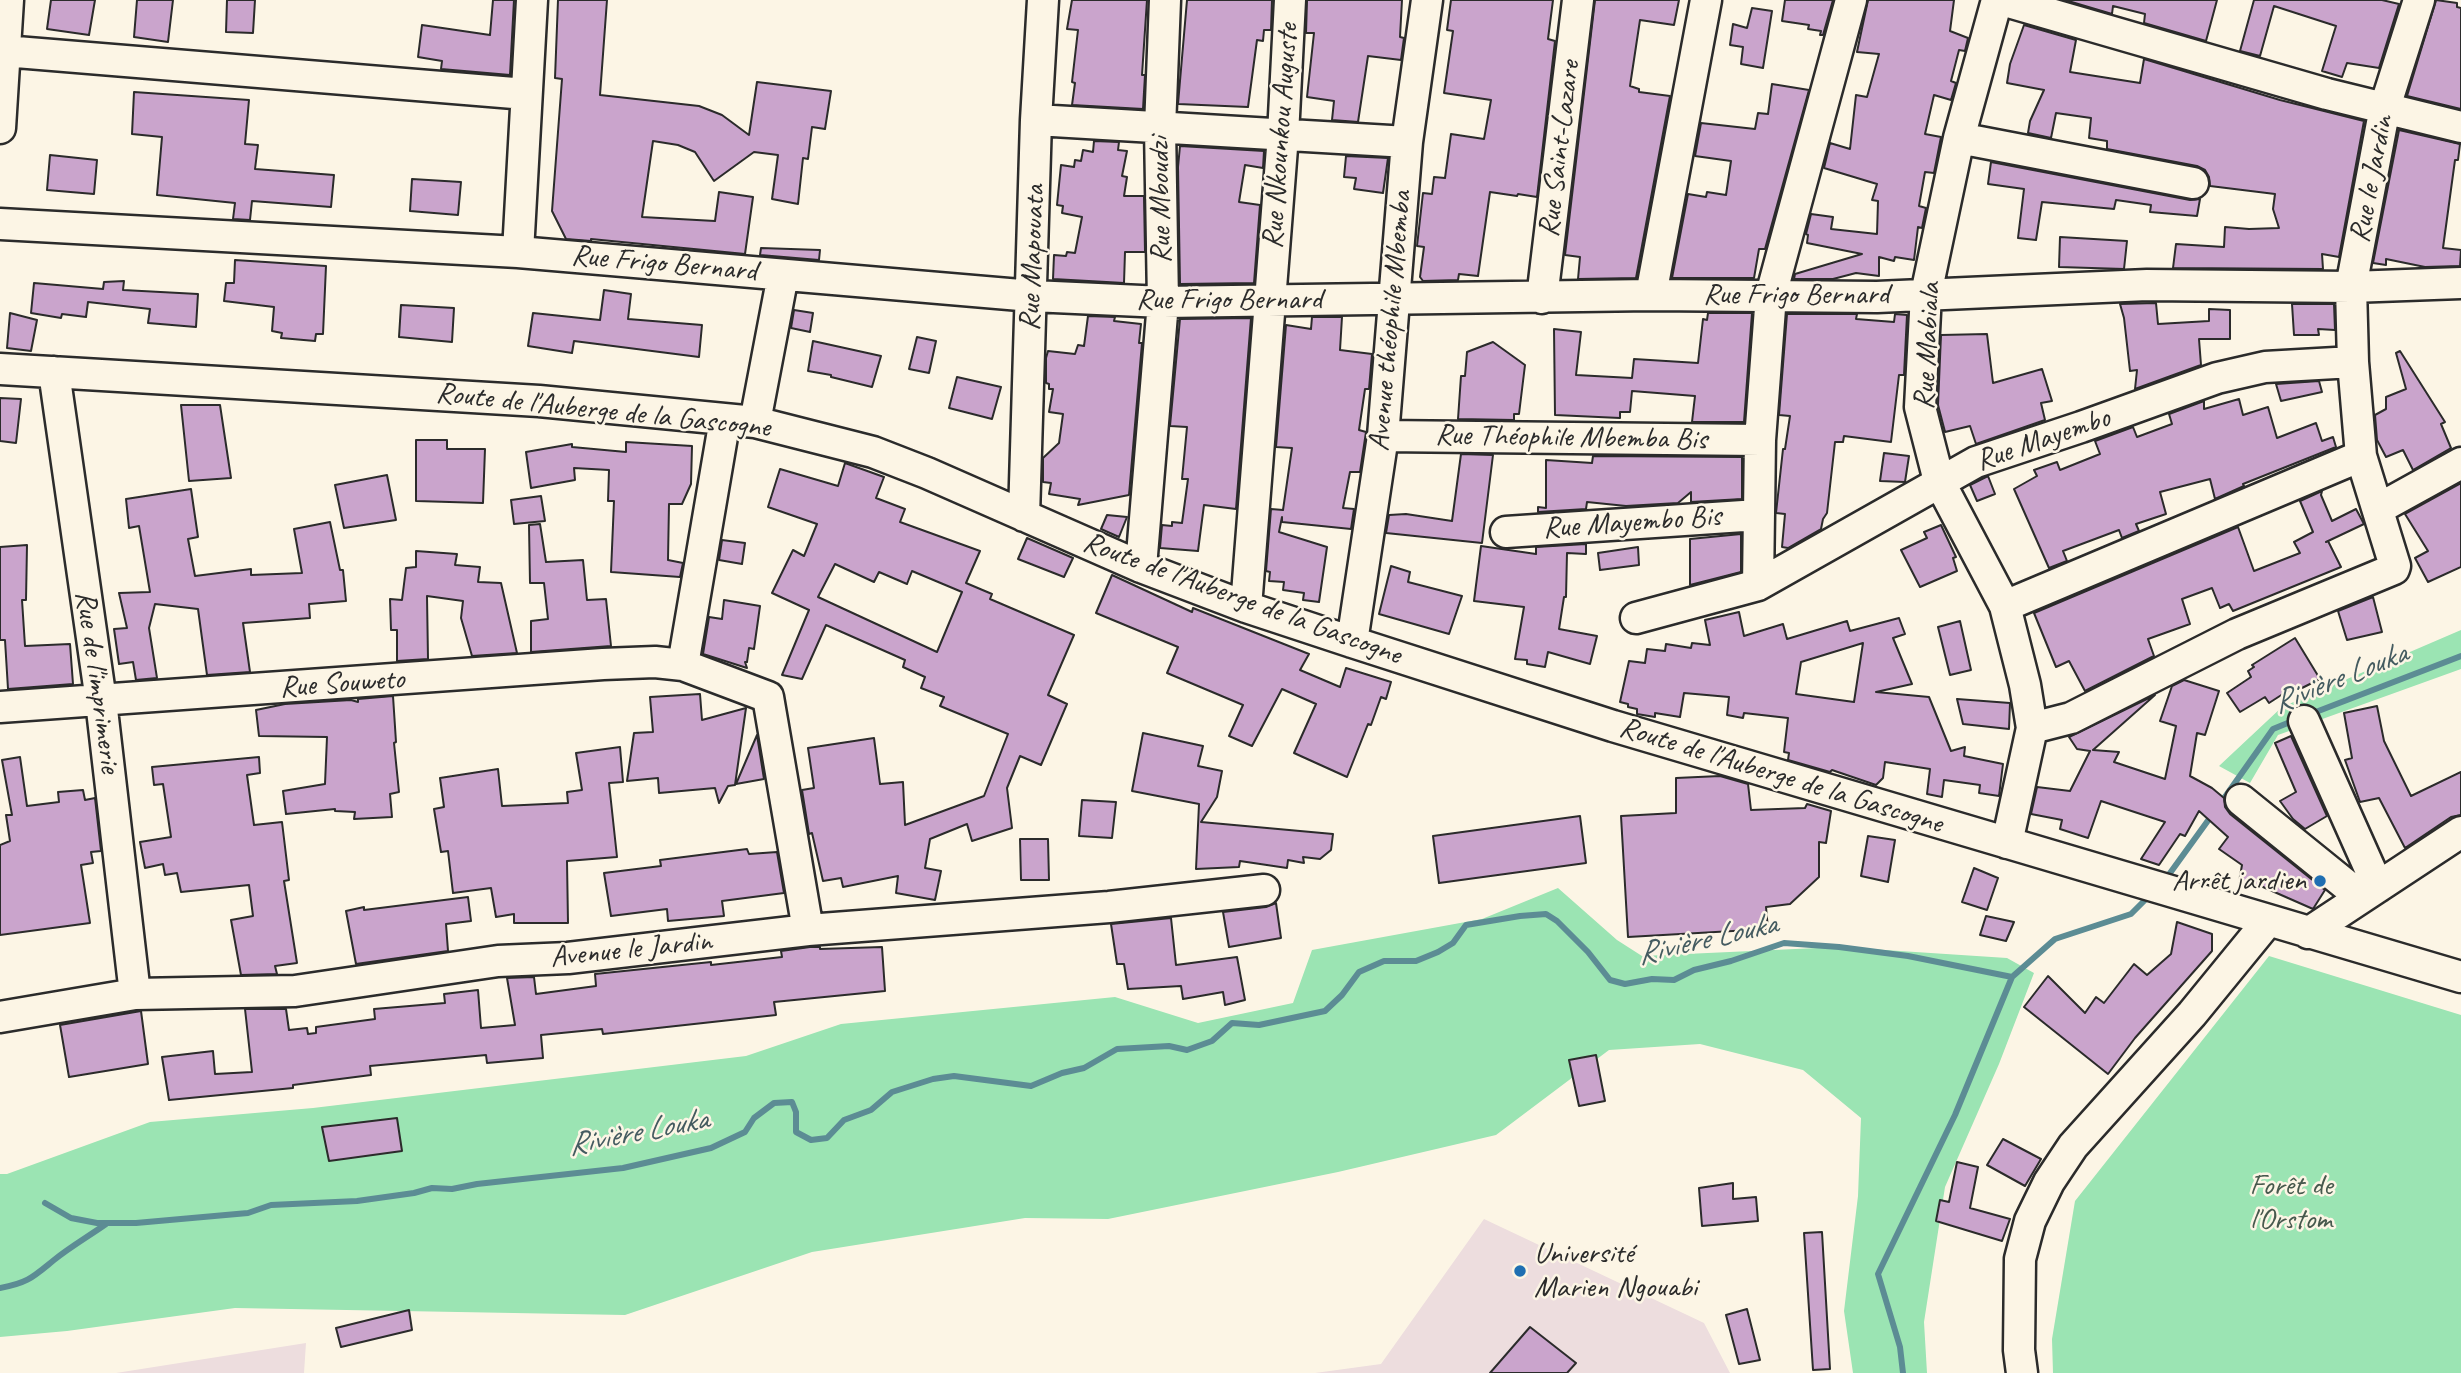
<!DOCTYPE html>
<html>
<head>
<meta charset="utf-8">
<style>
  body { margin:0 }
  canvas { display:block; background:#fcf5e5 }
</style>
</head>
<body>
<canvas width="2461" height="1373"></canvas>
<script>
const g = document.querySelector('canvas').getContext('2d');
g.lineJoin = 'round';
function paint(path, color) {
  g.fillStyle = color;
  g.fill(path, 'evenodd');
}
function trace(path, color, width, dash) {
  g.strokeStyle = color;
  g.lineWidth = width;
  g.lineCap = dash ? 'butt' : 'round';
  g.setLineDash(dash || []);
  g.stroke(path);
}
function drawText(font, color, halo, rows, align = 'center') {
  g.font = font + ' Caveat,sans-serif';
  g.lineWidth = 5;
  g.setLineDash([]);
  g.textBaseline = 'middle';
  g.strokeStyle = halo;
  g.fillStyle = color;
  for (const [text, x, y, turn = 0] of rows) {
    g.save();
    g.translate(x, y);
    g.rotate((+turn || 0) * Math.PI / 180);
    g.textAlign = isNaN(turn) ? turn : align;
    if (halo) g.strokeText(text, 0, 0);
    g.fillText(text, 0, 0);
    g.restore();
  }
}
paint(new Path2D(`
  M1484,1219L1704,1323L1730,1373H1315L1381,1364Z
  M306,1343L304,1373H116Z`), '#edddde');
paint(new Path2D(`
  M2461,630V669L2278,735L2250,783L2219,766L2282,707Z
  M1558,888L1617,940L1642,956L1839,947L2007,958L2034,973L1999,1064L1945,1187L1924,1322L1927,1373H1853L1844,1311L1858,1196L1861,1118L1803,1070L1700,1044L1609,1050L1496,1135L1338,1172L1108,1219L1025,1218L812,1252L625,1315L235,1308L67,1331L0,1337V1174H7L150,1122L313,1108L746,1056L841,1024L1115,997L1198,1023L1293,1003L1312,950L1482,919Z
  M2269,956L2461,1015V1373H2053L2052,1339L2075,1201Z`), '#9be4b3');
trace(new Path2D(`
  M2308,715L2461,656
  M2220,804L2273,729L2295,720
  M2165,880L2212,815
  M45,1203L71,1218L97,1223H136L248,1213L271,1205L357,1201L414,1193L432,1188L452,1189L477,1184L623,1168L711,1148L745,1132L754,1118L774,1103L792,1102L796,1112V1132L811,1140L827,1138L844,1120L871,1110L892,1092L933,1079L954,1076L1031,1086L1062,1073L1084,1068L1117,1049L1169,1046L1187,1050L1212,1041L1232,1023L1259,1025L1325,1011L1342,995L1359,972L1384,961H1416L1438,952L1453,943L1466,925L1520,916L1546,914L1557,921L1588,952L1610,980L1625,984L1652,979L1674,980L1694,970L1731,961L1784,943L1839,947L1908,956L2012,977L2055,939L2131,914L2150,895
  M0,1288C28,1283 33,1277 54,1260C70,1247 89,1236 106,1224
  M1903,1373L1900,1347L1878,1274L1955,1115L2012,977`), '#5c8c94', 6);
const building = new Path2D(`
  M51,0H95L89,35L47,29Z
  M137,0H173L168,42L134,37Z
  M227,0H255L253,33L226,32Z
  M493,0H514L510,75L441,69L442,61L418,57L422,25L490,35Z
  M558,0H607L600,95L699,106L722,115L749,135L757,82L831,91L825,129L812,127L808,159L803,158L798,204L772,199L778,155L754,152L714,181L695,152L678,145L653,141L642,217L715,221L719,192L753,197L745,254L591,239V241L566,239L552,211L562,79L555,78Z
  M1072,0H1147L1142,75H1145L1143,109L1072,105L1075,83L1072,82L1078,30L1067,29Z
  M1187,0H1272L1271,30H1264L1263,41L1257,40L1248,107L1178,104Z
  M1307,0H1402L1400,37L1404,38L1401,60L1368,56L1358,122L1332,120L1334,101L1307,97L1314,33H1306Z
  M1451,0H1553L1548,39L1555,41L1537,197L1518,194L1517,196L1490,192L1478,276L1459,274L1458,280L1423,281L1420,277L1424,247L1417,246L1423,193L1432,194L1434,177L1445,178L1451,134L1484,139L1491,100L1444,93L1453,31L1447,30Z
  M1595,0H1679L1674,25L1640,20L1630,86L1639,89V92L1670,96L1636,278L1578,279L1580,257L1565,255Z
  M1785,0H1833L1823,35H1820L1821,31L1808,29L1809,25L1782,21Z
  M1868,0H1954L1950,31L1968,38L1965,51L1959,50L1951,81L1956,83L1951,100L1934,95L1925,134L1941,137L1934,173L1925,172L1919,206L1926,208L1922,228L1918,227L1914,260L1895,257L1894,261L1879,257V276L1856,273L1833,279H1794L1795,274L1862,254L1807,243L1808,235L1806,234L1811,214L1833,217L1831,229L1877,234L1878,201L1872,200L1877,184L1824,168L1830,143L1850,149L1856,95L1867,97L1879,54L1857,52Z
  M2065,0H2217L2206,41L2144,23L2145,14L2113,6L2112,14Z
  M2254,0H2382L2399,4L2379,68L2347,63L2342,77L2322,71L2336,26L2274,6L2260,56L2240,51Z
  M2436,0L2457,3V7L2461,8V109L2407,96Z
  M1752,8L1772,11L1763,68L1741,64L1743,47L1730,45L1733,24L1747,28Z
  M2024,25L2076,40L2070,72L2140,83L2144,59L2280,100L2364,121L2339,257L2322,254L2323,269L2173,268L2176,244L2224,247L2225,227L2249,229L2279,228L2273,209L2275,194L2210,186L2209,177L2205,170L2197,166L2107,149V141L2089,138L2091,118L2056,113L2051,138L2028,133L2030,121L2044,90L2007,83L2010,64Z
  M1772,84L1809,90L1765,249H1759L1754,278H1672L1688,194L1706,197L1707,192L1726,195L1731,161L1695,156L1701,123L1755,129L1758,113L1768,114Z
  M134,92L249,100L245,144L258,145L255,169L334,175L331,207L252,201L250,220L233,219L235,203L157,195L162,137L132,134Z
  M2399,130L2460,144L2458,160H2455L2443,248L2461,250L2460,266L2425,267L2386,259V265L2373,263Z
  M1094,141L1119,142L1118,150L1127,151L1122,176L1127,177L1124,196H1144L1145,252H1125L1124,283L1053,279L1054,255L1066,256L1067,252L1075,253L1082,217L1062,213L1063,206L1057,205L1061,165L1074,167L1075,160L1081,161L1083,150L1093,152Z
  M1180,146L1264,151L1263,168L1245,165L1239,202L1260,205L1254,283L1180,284L1178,167Z
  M50,155L97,160L94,194L47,190Z
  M1346,156L1388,158L1383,193L1354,189L1356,178L1344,177Z
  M1991,162L2190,200L2200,199L2197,216L2150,212L2151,205L2116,200L2114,209L2042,202L2036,240L2018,238L2024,189L1988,184Z
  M412,179L461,182L458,215L410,211Z
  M2060,237L2127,241L2124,269L2059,267Z
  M761,248L820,250L819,260L760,255Z
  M235,260L326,266L323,334H316L315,341L281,338L282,333L272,331L274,307L224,301L226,283H234Z
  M124,281L123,290L198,294L196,327L148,323L150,309L88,302L86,317L62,314L61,318L31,313L34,283L103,289L104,282Z
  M604,290L631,294L628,319L702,325L699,357L574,341L572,353L528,346L533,313L600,320Z
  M2156,303L2158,324L2209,321V309L2230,310V339H2199L2201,365L2135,389L2137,370L2130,371L2124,318L2120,304Z
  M2292,304H2334L2335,330L2318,329L2319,335H2294Z
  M401,305L454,308L452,342L399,337Z
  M794,310L813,313L810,332L791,328Z
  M10,313L37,320L31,351L7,348Z
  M1708,313H1752L1744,422H1692L1695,396L1632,391L1630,412H1620V418L1555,415L1554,329L1581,332L1576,375L1632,378L1634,359L1698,363L1703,319L1707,320Z
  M1787,314H1857L1856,319L1894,322L1895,314L1907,315L1904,375H1899L1891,442L1844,436L1843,442H1835L1827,513L1823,519L1821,529L1788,548L1782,547L1785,514L1776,513L1783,449H1785L1790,416L1779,415Z
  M1088,316L1115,317L1114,321L1141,324L1139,343H1142L1129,495L1078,505L1080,499L1049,494L1051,483L1043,482V458L1059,443L1063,414L1049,412L1053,389H1049V384L1046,383V358L1048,351L1075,354L1078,345L1084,346Z
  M1312,317H1342L1340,350L1372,354L1369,389H1365L1359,430L1366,432L1360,472H1350L1343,508L1354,509L1351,529L1282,522V517L1279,532L1327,547L1319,602L1303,600L1304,593L1283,590L1284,582L1269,581L1270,572L1266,571L1271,509L1283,510L1292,448L1276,447L1286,325L1311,329Z
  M1251,318L1236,509L1204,505L1198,551L1160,548L1162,525L1172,526V522L1182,523L1188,479H1182L1187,427L1170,426L1180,319Z
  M1987,334L1993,383L2042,369L2052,401L2041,403L2045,420L1976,444L1970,426L1945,432L1944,428L1938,405L1941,335Z
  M917,337L936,341L929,373L909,369Z
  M813,341L881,356L872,387L831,377V375L808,371Z
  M1493,342L1525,365L1519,414H1514V420L1458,419L1461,376H1465L1467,352Z
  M2400,351L2445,422L2441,424L2451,448L2413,470L2403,450L2386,457L2377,440L2375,415L2386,409V397L2406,389L2396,353Z
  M957,377L1001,387L992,419L949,408Z
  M2319,381L2322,392L2281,401L2276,384Z
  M0,398L21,399L16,443L0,441Z
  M2239,399L2243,415L2268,407L2277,438L2316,423L2322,441L2333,437L2336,447L2243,484L2244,486L2215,499L2210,479L2160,492L2166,514L2136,524L2139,531L2122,538L2119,530L2063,551L2067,561L2049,568L2014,489L2037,476L2034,470L2057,462L2060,470L2100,454L2095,441L2133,427L2137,437L2172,424L2169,414L2204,401V409Z
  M181,405H220L231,478L189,481Z
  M416,440H447V449H485L483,503L416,501Z
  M626,442L692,446L691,484L682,504H669L668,560L683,563L680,577L611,572L614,501H608L609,470L574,468L575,480L531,488L526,452L572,444V447L626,452Z
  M1884,453L1909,456L1905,482L1880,481Z
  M1461,454L1493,455L1482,543L1386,533L1389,515L1406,514L1452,521Z
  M1593,456L1742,457V499L1691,502V492L1678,503L1626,506L1587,502L1586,509L1538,512V507L1546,508V460L1592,463Z
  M845,463L884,477L876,498L905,509L900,522L980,551L966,583L992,594L990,599L1074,635L1048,695L1067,704L1041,765L1020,756L1007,788L1012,828L972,841L967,824L930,839L925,868L941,871L935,900L896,893L898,876L843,887L841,878L823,881L812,833L809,834L802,790L814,788L808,748L874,738L880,784L903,782L905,825L984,796L1008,734L940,706L944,697L921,688L925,677L903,667L905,660L826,625L802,679L782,675L809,610L772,593L793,550L804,556L817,524L768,507L780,469L838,486ZM835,564L874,582L879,572L907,584L912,571L962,592L937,652L818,597Z
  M387,475L396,520L344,528L335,485Z
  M1988,476L1995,494L1977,501L1970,485Z
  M2461,483V567L2428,582L2415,558L2428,551L2405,514Z
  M191,489L198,537L188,539L195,576L251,569V575L302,573L294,529L330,522L340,570H343L346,601L309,604L310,618L243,623L250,672L207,675L198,609L155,604L149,628L157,678L136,680L133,662L119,664L114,629L127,628L119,593L150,592L139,526L129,528L126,499Z
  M2322,491L2321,495L2332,521L2356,509L2364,524L2326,542L2328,541L2341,567L2233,611L2229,604L2220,608L2212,588L2182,599L2190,624L2148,639L2154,656L2085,691L2069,661L2056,667L2034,613L2238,527L2254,571L2300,553L2294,542L2313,532L2300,501Z
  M541,496L545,521L514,524L511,500Z
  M1107,515L1127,517L1119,537L1101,529Z
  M540,524L546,562L583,560L587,600L606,599L611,646L531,652V621L548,619L544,583H530L529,525Z
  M1941,525L1956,557L1953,558L1957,571L1920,587L1901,550L1927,538L1924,532Z
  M1741,534V572L1690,585V539Z
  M1027,538L1073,558L1064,577L1018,559Z
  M722,540L745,543L742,564L719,560Z
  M1586,544V554L1567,553L1566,597H1564L1559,629L1597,636L1590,664L1548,652L1545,667L1527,664V660L1515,659L1524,607L1474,601L1481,546L1536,554V547Z
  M27,545L26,600H22L25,646L70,644L73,684L8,689L5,640H0V547Z
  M1638,547L1639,565L1600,570L1598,553Z
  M416,551L457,554L455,565L480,567L478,582L501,583L517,653L472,656L461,618L463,601L427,596L428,659L397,661V630H391L390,599L402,600L406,568L416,567Z
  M1391,566L1410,572L1408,582L1462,596L1449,634L1379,614Z
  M1112,575L1192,612L1193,608L1309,654L1300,670L1340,687L1346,668L1391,682L1386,699L1381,697L1371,725L1368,724L1347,777L1294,753L1316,704L1282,689L1252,746L1229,736L1243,705L1167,673L1178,647L1096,613Z
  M2373,597L2382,632L2347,640L2338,611Z
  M724,600L760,606L754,649L749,648L747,662H745L747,668L703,654L709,617L722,619Z
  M1739,612L1744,636L1783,624L1787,639L1847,621L1850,631L1899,618L1905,634L1893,638L1912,684L1876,692L1929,697L1951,751L1965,747L1964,756L2003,764L1999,796L1979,793L1980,785L1944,780L1942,797L1927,794L1930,769L1885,762L1883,778L1876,785L1832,770L1830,772L1788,760L1789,753L1784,752L1788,718L1744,713L1743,718L1727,715L1729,697L1684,693L1680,717L1655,713V717L1637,714V709L1628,707V704L1620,702L1629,661L1645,663L1647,649L1665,651L1666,644L1691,648L1692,643L1710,645L1705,620ZM1863,643L1854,702L1796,694L1801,662Z
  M1960,621L1971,670L1950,675L1938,627Z
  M2295,638L2320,679L2288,695L2286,692L2269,703L2265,697L2240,712L2227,693L2251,677L2248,671L2254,667L2252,665Z
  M2184,680L2219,691L2205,735L2197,733L2190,776L2212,788L2224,798L2225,807L2230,814L2325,890L2313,909L2263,887L2239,882L2242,865L2219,849L2228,837L2199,811L2185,836L2180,834L2159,865L2141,859L2165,822L2101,801L2088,838L2060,829L2062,820L2031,814L2037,787L2070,791L2090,751L2077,749L2069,737L2155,695L2093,750L2119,752L2114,762L2165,779L2176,726L2160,721L2172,686Z
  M700,694L702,720L746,708L735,785L728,786L719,803L715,788L659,793L658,778L627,781L634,733L653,732L650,697Z
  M393,696L396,742L394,743L399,792L390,794L392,817L354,819L355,812L335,811V809L286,814L283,791L325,784L327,737L259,736L256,710L285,704L351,700L358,702V699Z
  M1957,699L2010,703L2009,729L1963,724Z
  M2377,706L2384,741L2411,796L2461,772V815L2451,817L2405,848L2379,798L2360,802L2345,760L2352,758L2344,713Z
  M1143,733L1203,746L1198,766L1222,771L1217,797L1201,822L1333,834L1331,850L1320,859L1303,857L1304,863L1288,860L1287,868L1240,861L1239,867L1196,869L1199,804L1132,791Z
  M757,735L764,779L736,784Z
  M2291,736L2327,816L2305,829L2293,819L2280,801L2296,792L2275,743Z
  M620,747L623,782L609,783L617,857L567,861L568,923H514V914L496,917L491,888L453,893L448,851L441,852L434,809L444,807L440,778L498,769L502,806L568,803L567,792L582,790L576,753Z
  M20,757L27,806L59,802L58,792L83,790L85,800L95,798L101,851L91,852L93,863L81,865L90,923L0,935V845L10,841L6,815H12L2,760Z
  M259,757L260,773L247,775L254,825L282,822L289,880L284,881L297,963L275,966L277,974L241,975L231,920L253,916L249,885L181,892L177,873L165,875L163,864L145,868L140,842L171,837L163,784L154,785L152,767Z
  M1720,776L1748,784L1751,810L1805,808L1807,804L1831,811L1826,843L1819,842V877L1790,904L1766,907L1768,929L1628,937L1621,816L1676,813V778Z
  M1082,800L1116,802L1112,838L1079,836Z
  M1580,816L1586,863L1439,883L1433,836Z
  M1868,836L1895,840L1888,882L1861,876Z
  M1020,839H1048L1049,880H1021Z
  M747,849L749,854L777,852L784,893L722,901L724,916L668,921L667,909L611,916L604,873L661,866L660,860Z
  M1974,868L1998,878L1987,910L1962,902Z
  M468,897L471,921L446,924L448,951L356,964L346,911L364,907V910Z
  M1276,903L1281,938L1229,947L1223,912L1266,907Z
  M1986,916L2014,922L2006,941L1980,935Z
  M1171,918L1176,965L1237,957L1245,1000L1225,1005L1223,992L1183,999L1181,986L1128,989L1124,964H1117L1111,924Z
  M2177,922L2212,934V951L2135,1038L2108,1074L2024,1007L2048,976L2085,1013L2096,997L2104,1003L2134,964L2147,975L2171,954Z
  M810,947H820V949L882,947L885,991L774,1002L776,1015L603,1034L602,1029L541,1035L543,1058L487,1063L486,1055L370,1066L371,1075L293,1085V1088L169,1100L162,1057L213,1051L215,1074L252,1072L245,1009H286L289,1030L307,1028L308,1034L316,1033V1027L375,1019L374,1009L445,1003L444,994L478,990L481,1028L515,1025L507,978L534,977L536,994L596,986L595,974L711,962V965L782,957L781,951Z
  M141,1011L148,1064L69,1077L60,1025Z
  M1596,1055L1605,1101L1579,1106L1569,1060Z
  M397,1118L402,1151L329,1161L322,1127Z
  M2003,1139L2041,1159L2025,1186L1987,1165Z
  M1957,1162L1978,1167L1970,1208L2010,1219L2002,1241L1936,1221L1940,1200L1949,1202Z
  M1733,1183V1199L1756,1197L1758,1221L1702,1226L1699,1188Z
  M1822,1232L1830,1369L1813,1370L1804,1233Z
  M1747,1309L1760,1360L1739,1364L1726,1315Z
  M409,1310L412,1330L341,1347L336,1328Z
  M1530,1327L1576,1363L1567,1373H1490Z`);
paint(building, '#caa4cc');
trace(building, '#2b2b2b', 2);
const minor = new Path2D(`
  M1997,0L1959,138L1926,294L1920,407L1939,481L2005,606L2025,685L2032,728L2007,843
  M2002,0L2327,94L2461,127
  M4,51L526,94
  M1036,120L1407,142
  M0,128L8,0
  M1959,138L2193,183
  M0,224L518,252L1032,296L1163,302L1651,295L1877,297L2147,285L2351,287L2461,283
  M518,252L532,0
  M1651,295L1706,0
  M1542,298L1578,0
  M0,369L539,401L755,422L873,452L927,473L1141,567L1246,607L1352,642L1613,726L2461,977
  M54,372L101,701L135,994
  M755,422L783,275
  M1383,436L1760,440
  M2378,509L2461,463
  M1024,516L1036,120L1043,0
  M1506,532L1758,515
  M1141,567L1163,302L1160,128L1165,0
  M1758,585L1760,440L1771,295L1851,0
  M2005,606L2361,456
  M1246,607L1283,135L1290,0
  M1636,618L1758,585L1976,462L2081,427L2217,378L2265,367L2353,362
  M1352,642L1383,436L1407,142L1427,0
  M683,665L725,419
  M0,707L603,664L655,662L683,665L768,697L808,930
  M2304,721L2378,887
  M2032,728L2071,718L2237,634L2394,569L2395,566L2361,456L2353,362L2351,287L2385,107L2419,0
  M2241,800L2361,897
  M2308,933L2461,832
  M0,1017L135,994L295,991L498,961L568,958L808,930L1109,907L1264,890
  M2022,1373L2019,1350L2020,1259L2030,1221L2049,1182L2073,1146L2192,1014L2268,921`);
trace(minor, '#2b2b2b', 35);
trace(minor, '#fcf5e5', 30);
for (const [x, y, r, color] of [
  [2320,881,7,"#1f6fb2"],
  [1520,1271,7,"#1f6fb2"]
]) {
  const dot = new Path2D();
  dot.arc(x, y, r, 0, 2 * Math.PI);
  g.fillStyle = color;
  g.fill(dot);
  trace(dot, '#fcf5e5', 2.5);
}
drawText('30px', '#2b2b2b', '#fcf5e5', [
  ["Rue Nkounkou Auguste",1281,136,-86],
  ["Rue Saint-Lazare",1560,149,-83],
  ["Rue le Jardin",2372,179,-79],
  ["Rue Mboudzi",1161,200,-91],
  ["Rue Mapouata",1033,258,-88],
  ["Rue Frigo Bernard",664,264,5],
  ["Rue Frigo Bernard",1796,295],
  ["Rue Frigo Bernard",1229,300],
  ["Avenue théophile Mbemba",1391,321,-85],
  ["Rue Mabiala",1928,346,-87],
  ["Route de l'Auberge de la Gascogne",603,411,6],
  ["Rue Théophile Mbemba Bis",1571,438,1],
  ["Rue Mayembo",2043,440,-19],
  ["Rue Mayembo Bis",1632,523,-4],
  ["Route de l'Auberge de la Gascogne",1242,599,20],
  ["Rue de l'imprimerie",97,682,82],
  ["Rue Souweto",342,684,-4],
  ["Route de l'Auberge de la Gascogne",1781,776,17],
  ["Avenue le Jardin",631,950,-6]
]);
drawText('30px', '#2b2b2b', '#fcf5e5', [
  ["Arrêt jardien",2306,881],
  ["Université",1534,1254,"left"],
  ["Marien Ngouabi",1534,1288,"left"]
], 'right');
drawText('30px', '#47594d', '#fcf5e5', [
  ["Forêt de",2291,1186],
  ["l'Orstom",2291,1220]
]);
drawText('italic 32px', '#445b60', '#fcf5e5', [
  ["Rivière Louka",2340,679,-22],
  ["Rivière Louka",1707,940,-13],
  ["Rivière Louka",638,1133,-11]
]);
</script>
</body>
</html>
